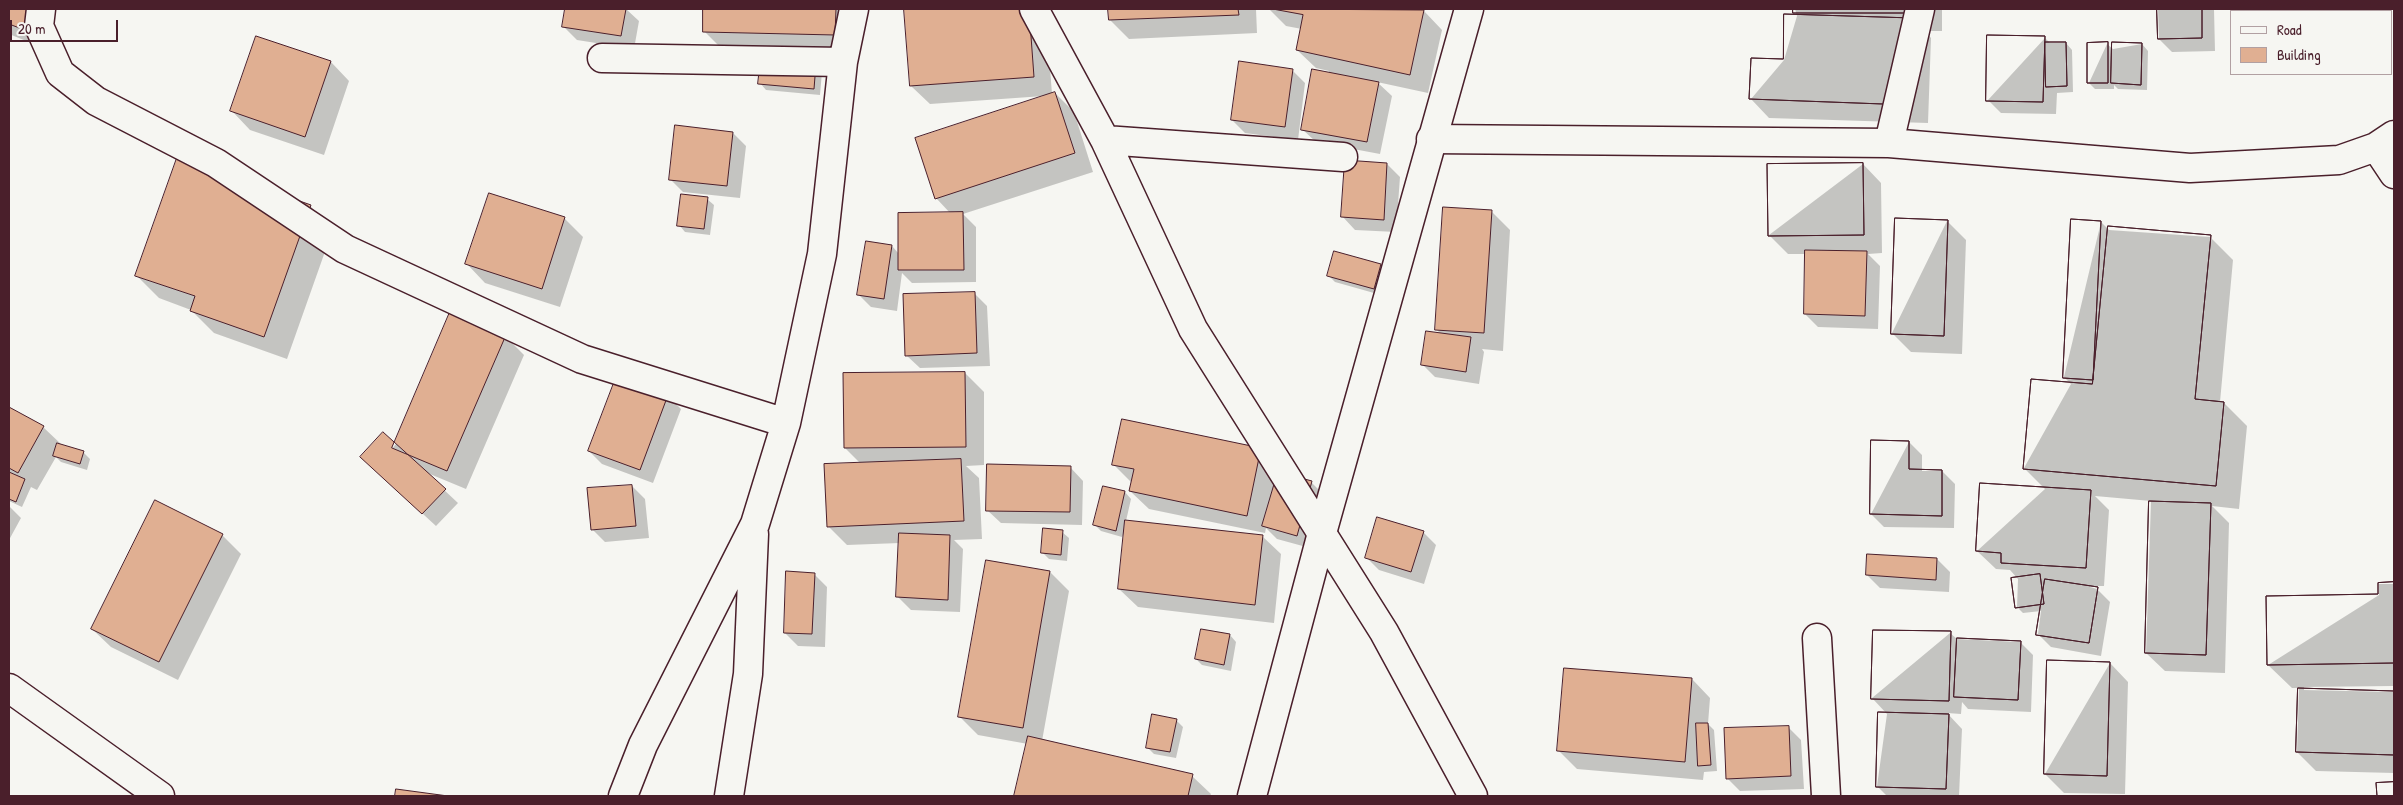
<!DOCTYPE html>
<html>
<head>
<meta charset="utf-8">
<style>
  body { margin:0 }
  #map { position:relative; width:2403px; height:805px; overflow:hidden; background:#f6f6f2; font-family:"Patrick Hand",sans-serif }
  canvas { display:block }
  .frame { position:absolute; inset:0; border:10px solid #4a1f2b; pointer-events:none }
  .legend { position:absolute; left:2230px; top:10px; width:162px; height:65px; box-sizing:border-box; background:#f6f6f2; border:1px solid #b1a0a2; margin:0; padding:6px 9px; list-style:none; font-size:15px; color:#4a1f2b }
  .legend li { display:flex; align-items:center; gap:10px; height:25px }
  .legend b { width:25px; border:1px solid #b1a0a2 }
  .scale { position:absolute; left:10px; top:20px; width:108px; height:22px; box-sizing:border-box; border:2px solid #4a1f2b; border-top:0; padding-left:6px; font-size:15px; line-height:18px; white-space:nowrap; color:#4a1f2b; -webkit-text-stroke:4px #f6f6f2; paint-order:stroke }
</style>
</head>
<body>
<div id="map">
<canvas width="2403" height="805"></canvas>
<div class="frame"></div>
<ul class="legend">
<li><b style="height:6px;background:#f6f6f2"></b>Road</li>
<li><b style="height:14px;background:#e0af92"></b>Building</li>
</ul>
<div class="scale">20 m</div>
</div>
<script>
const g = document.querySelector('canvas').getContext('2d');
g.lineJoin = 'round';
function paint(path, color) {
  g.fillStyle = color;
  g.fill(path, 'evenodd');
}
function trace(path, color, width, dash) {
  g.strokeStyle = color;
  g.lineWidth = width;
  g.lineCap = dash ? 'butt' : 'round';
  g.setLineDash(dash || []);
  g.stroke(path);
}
paint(new Path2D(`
  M9,9H56L41,47L9,34Z
  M566,9H626L639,21L634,49L577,40L564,27Z
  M705,9H854L853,53L723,50L704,31Z
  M906,9H1039L1046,16L1052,94L1055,93L1074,112L1093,172L963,214L976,227V282L912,283L902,273L897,311L871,307L858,294L892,246L899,254L951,214L936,198L1044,96L930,104L911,86Z
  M1110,9H1256L1257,33L1129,39L1110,20Z
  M1269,9H1411L1424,11L1442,30L1428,93L1377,82L1392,96L1380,154L1316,142L1302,129L1329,71L1316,68L1297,50L1302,29L1286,26Z
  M1795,9H1942V31H1925L1931,38L1928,123L1769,118L1751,99L1784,60L1797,16Z
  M2158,9H2214L2215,51L2172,52L2159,39Z
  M257,37L331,62L349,81L324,155L250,130L232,111Z
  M2045,38L2050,43H2066L2072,50L2073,92L2057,93L2056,114L2001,113L1988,100Z
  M2107,44L2113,49L2142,44L2148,51L2147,90L2118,89L2114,85V89H2095L2089,83Z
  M1292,70L1305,83L1298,140L1245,133L1232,120Z
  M822,72L820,95L766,90L760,83Z
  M733,133L746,146L740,198L683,192L670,179Z
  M1387,164L1400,177L1396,232L1355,230L1342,216Z
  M1863,164L1881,183L1882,253L1868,254L1880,266L1878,329L1818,327L1805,314L1806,254H1788L1769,235Z
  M707,199L714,205L710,235L685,232L679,225Z
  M310,206L333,229L287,359L214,333L191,310L159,298L136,275Z
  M1492,212L1510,230L1503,351L1482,349L1484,352L1479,384L1435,377L1422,364L1441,334L1436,329Z
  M564,218L583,237L560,307L485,283L467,264Z
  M1947,221L1966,240L1962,354L1911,352L1892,333Z
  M2101,222L2109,230L2210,237L2233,260L2220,402L2224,403L2247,426L2239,509L2212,506L2229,523L2225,673L2165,671L2146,653L2151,501L2095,496L2109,510L2104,586H2090V587L2097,589L2110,602L2101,656L2051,647L2038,634L2041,611L2023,613L2017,607L2018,579L2010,570L1996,569L1977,551L2045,489L2024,468L2071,384L2064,377Z
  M1380,266L1387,272L1381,295L1335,282L1329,276Z
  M974,293L987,306L990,366L920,368L906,355Z
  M505,336L524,355L466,489L425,472L458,503L436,526L375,470L395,445Z
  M965,373L984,392V465L966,466L979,478L982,539L954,540L963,549L960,612L911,610L898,597L900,543L847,545L828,526L861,464L845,448Z
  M668,396L681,409L653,483L602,464L589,451Z
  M9,409L43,427L62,445L84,453L90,459L87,470L61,462L56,457L37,490L31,487L22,507L9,501Z
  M1909,442L1922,455V471H1942L1955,484L1954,528L1884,527L1871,514Z
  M1261,450L1279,468L1311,482L1324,495L1310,548L1277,539L1266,528L1265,533L1149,509L1130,491L1132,483L1114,465Z
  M1070,467L1083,481L1082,525L1001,523L987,510Z
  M632,486L645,499L649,538L605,542L592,529Z
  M1104,487L1125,492L1131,499L1126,521L1262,536L1281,554L1274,623L1138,607L1119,589L1126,530L1122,537L1101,531L1095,525Z
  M9,506L21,518L9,540Z
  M1062,532L1069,538L1067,561L1049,559L1042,552Z
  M1423,532L1436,545L1424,584L1379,570L1366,557Z
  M222,535L241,554L178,680L111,647L92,629Z
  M1937,559L1950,572L1949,592L1880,588L1867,575Z
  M987,562L1050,572L1069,591L1042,741L1192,776L1211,794L1210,796H1016L1028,744L978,735L959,716Z
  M814,574L827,587L825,647L798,646L785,633Z
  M2379,584H2394V686L2304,687V690L2394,692V773L2316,771L2297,752L2299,688H2292L2268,665L2379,595Z
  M1950,633L1957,639L2020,642L2033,655L2031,712L1968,709L1962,702L1961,714L1947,713L1962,729L1959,796H1887L1877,786L1887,714L1872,698Z
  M1230,635L1236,642L1231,671L1202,665L1196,659Z
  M2110,663L2128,682L2125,794L2064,793L2045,774Z
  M1692,679L1710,698L1708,724L1714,730L1717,771L1704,772L1703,780L1577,769L1558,750Z
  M1176,720L1183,727L1176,758L1154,754L1147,747Z
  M1788,727L1801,740L1804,789L1740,791L1727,778Z`), '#0003');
const building = new Path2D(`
  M9,9H30L22,29L9,24Z
  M565,9H626L621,36L562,27Z
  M703,9H836L835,35L703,32Z
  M904,9H1029L1034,77L910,86Z
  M1108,9H1238L1239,15L1109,20Z
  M1273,9L1424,10L1410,75L1296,50L1303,15Z
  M1793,9H1924V13H1793Z
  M1793,9H1924V13H1793Z
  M2157,9H2202V38L2158,39Z
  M2157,9H2202V38L2158,39Z
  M1784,14L1913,18L1910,105L1749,99L1751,58L1783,59Z
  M1784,14L1913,18L1910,105L1749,99L1751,58L1783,59Z
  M1987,35L2045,36L2043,102L1986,101Z
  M1987,35L2045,36L2043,102L1986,101Z
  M256,36L331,61L305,137L230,111Z
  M2045,42H2066L2067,86L2046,87Z
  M2045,42H2066L2067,86L2046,87Z
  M2108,42V83H2087V43Z
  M2108,42V83H2087V43Z
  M2112,42L2142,43L2141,85L2111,83Z
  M2112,42L2142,43L2141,85L2111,83Z
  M761,58L816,64L814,89L758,84Z
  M1239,61L1293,69L1285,127L1231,120Z
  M1312,69L1379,82L1367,142L1301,130Z
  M1055,92L1075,153L935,199L915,138Z
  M675,125L733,132L727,186L669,180Z
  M177,158L311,205L264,337L190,311L195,296L135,276Z
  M1345,160L1387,163L1384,220L1341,217Z
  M1863,163L1864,235L1768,236L1767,164Z
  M1863,163L1864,235L1768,236L1767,164Z
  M489,193L565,217L542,289L465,264Z
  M681,194L708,197L704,229L677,226Z
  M1443,207L1492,210L1484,333L1435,330Z
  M963,212L964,270H898V213Z
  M1895,218L1948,220L1944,336L1891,334Z
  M1895,218L1948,220L1944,336L1891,334Z
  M2071,219L2101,221L2093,380L2063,378Z
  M2071,219L2101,221L2093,380L2063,378Z
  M2108,226L2211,235L2195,399L2224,402L2216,486L2023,469L2031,379L2092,384Z
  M2108,226L2211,235L2195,399L2224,402L2216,486L2023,469L2031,379L2092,384Z
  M866,241L892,245L884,299L857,295Z
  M1805,250L1867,251L1865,316L1804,314Z
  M1334,251L1381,264L1374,289L1327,276Z
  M975,292L977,353L905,356L903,294Z
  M450,312L506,335L447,471L392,448Z
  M1426,331L1471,337L1466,372L1421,365Z
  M965,372L966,447L844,448L843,373Z
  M617,375L668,395L640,470L588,451Z
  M9,407L44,426L18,473L9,468Z
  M1122,419L1261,448L1247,516L1129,491L1134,469L1112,465Z
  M383,432L446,489L422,514L360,457Z
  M1871,440L1909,441V469L1942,470V516L1870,514Z
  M1871,440L1909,441V469L1942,470V516L1870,514Z
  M57,443L84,451L80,464L53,456Z
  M961,459L964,521L827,527L824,464Z
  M987,464L1071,466L1070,512L986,511Z
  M9,472L25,479L16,502L9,499Z
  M1278,472L1312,481L1297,536L1262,526Z
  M1980,483L2091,490L2086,568L2001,563V553L1976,551Z
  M1980,483L2091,490L2086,568L2001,563V553L1976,551Z
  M632,485L636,526L591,530L587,488Z
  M1103,486L1125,491L1116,531L1093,525Z
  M155,500L223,534L159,662L91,629Z
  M2149,501L2211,503L2206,655L2145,653Z
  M2149,501L2211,503L2206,655L2145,653Z
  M1377,517L1424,531L1411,572L1365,558Z
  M1125,520L1263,535L1255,605L1118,589Z
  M1043,528L1063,530L1061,555L1041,553Z
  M899,533L950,535L948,600L896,597Z
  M1867,554L1937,558L1936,580L1866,575Z
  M986,560L1050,571L1023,728L958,717Z
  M786,571L815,573L812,634L784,633Z
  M2040,574L2044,604L2015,608L2011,578Z
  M2040,574L2044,604L2015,608L2011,578Z
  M2045,579L2098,587L2089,643L2036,635Z
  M2045,579L2098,587L2089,643L2036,635Z
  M2394,582V663L2267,665L2266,596L2378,594V583Z
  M2394,582V663L2267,665L2266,596L2378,594V583Z
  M1201,629L1230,634L1224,665L1195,659Z
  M1873,630L1951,631L1949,701L1871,699Z
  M1873,630L1951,631L1949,701L1871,699Z
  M1957,638L2021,641L2018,700L1954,697Z
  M1957,638L2021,641L2018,700L1954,697Z
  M2047,660L2110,662L2107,776L2044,774Z
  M2047,660L2110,662L2107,776L2044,774Z
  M1564,668L1692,678L1685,762L1557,751Z
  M2298,688L2394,691V755L2296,752Z
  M2298,688L2394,691V755L2296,752Z
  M1878,712L1949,714L1946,789L1876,787Z
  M1878,712L1949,714L1946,789L1876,787Z
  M1152,714L1177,719L1170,752L1146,748Z
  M1696,723H1708L1711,765L1698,766Z
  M1789,726L1791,776L1726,779L1724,728Z
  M1028,736L1193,774L1188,796H1014Z
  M2394,782V796H2377L2376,783Z
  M2394,782V796H2377L2376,783Z
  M396,789L448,796H395Z`);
paint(building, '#e0af92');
trace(building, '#4a1f2b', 1);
const street = new Path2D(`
  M41,9L39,26L60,73L96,101L216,163L345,249L582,359L786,423
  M1034,9L1105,140L1193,329L1384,632L1473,796
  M602,58L843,62
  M1431,139L1889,143L2190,168L2339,160L2376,147L2394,135
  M1105,140L1343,157
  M1889,143L1920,9
  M2376,147L2394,174
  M1817,638L1826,796
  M9,688L160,796
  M623,796L643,745L755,524L786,423L822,254L843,62L854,9
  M729,796L748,674L754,534`);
const secondary = new Path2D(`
  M1252,796L1322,533L1469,9`);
trace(street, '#4a1f2b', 31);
trace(secondary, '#4a1f2b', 31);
trace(street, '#f6f6f2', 28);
trace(secondary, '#f6f6f2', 28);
</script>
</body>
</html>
